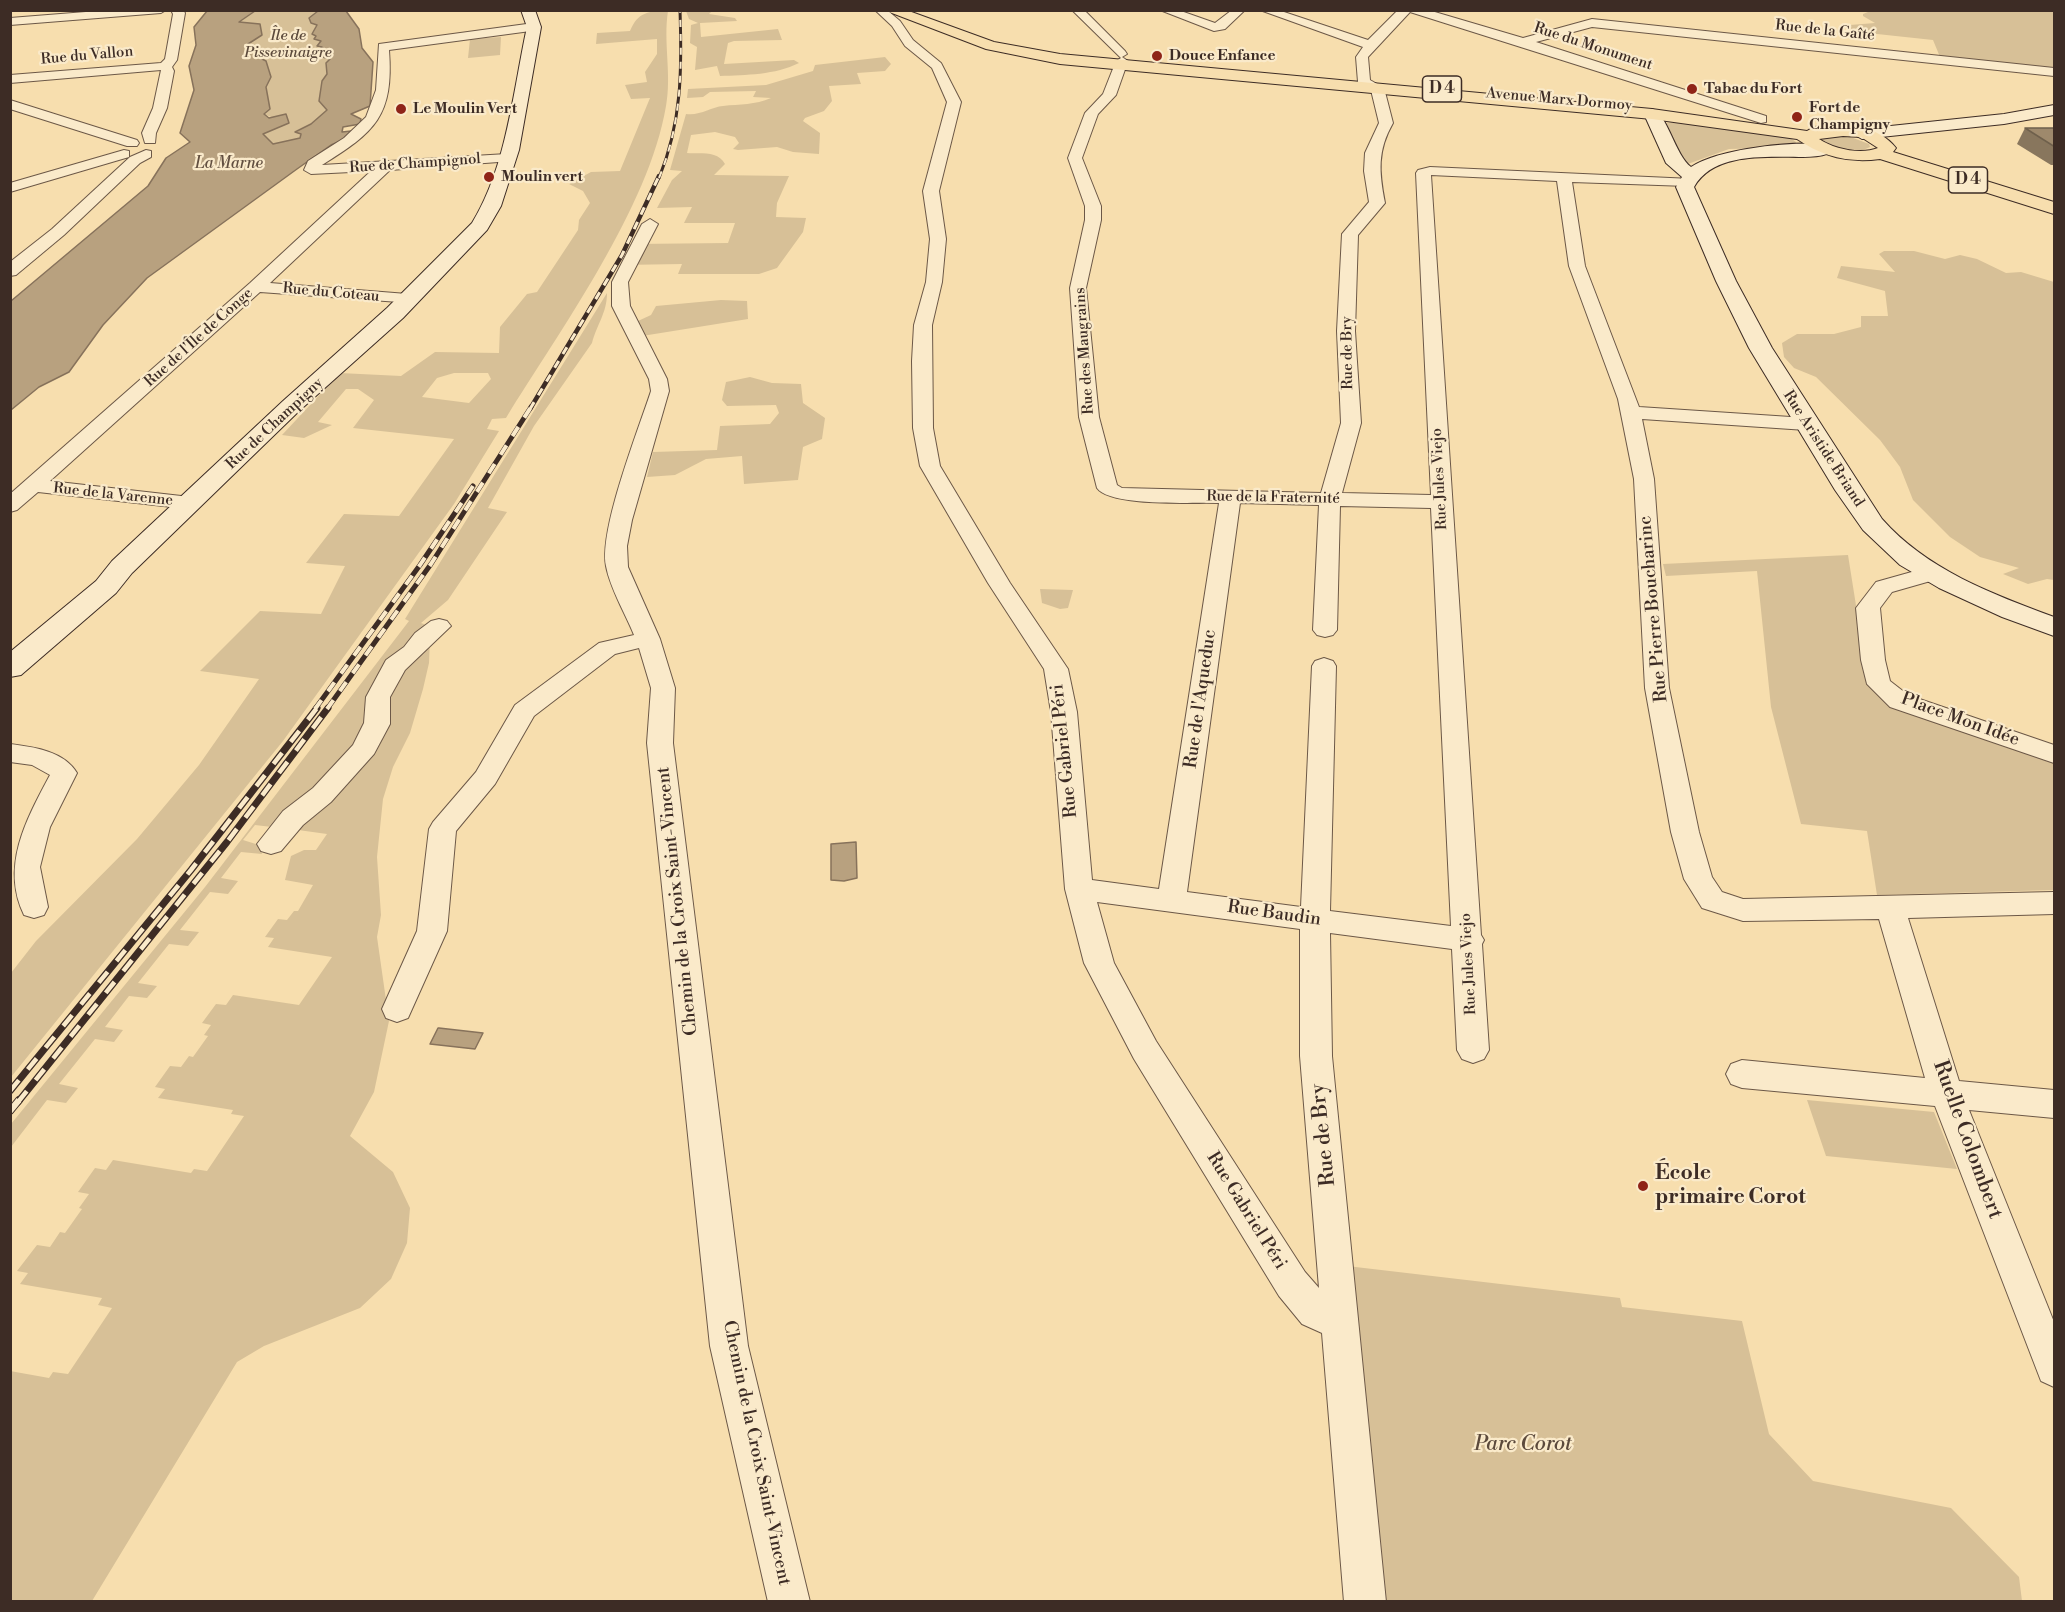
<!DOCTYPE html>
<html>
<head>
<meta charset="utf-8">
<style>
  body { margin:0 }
  #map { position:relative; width:2065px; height:1612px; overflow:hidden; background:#f7deae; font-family:"Libre Bodoni",serif }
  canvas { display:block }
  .frame { position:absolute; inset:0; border:12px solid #3d2c25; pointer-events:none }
</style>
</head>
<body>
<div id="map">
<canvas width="2065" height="1612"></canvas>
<div class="frame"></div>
</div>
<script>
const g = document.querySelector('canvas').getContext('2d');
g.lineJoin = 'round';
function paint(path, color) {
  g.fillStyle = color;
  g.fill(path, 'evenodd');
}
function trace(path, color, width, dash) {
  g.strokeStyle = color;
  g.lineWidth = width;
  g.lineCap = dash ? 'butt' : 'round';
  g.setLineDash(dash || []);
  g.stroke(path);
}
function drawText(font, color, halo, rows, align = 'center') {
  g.font = font + ' "Libre Bodoni",serif';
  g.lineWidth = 4.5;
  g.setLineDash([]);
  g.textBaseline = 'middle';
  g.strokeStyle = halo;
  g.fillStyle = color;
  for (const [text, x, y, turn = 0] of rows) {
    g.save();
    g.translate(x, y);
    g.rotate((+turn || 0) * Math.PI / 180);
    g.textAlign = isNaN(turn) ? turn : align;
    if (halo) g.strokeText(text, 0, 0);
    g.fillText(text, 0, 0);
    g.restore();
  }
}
paint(new Path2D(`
  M255,11H318L314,39L321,41L318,45L331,58L327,74L322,81L319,101L327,110L311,124L296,131L301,134L300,138L273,144L262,134L288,123L263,114L270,109L266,87L271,76L266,61L256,56L248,44L262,35L260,25L239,22Z
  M668,11C663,42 672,75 666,106C649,208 560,330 506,418L492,419L487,429L499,431L454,504L283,741L11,1077V973L36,941L137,839L199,765L259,679L200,671L260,611L321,614L345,566L306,563L344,514L399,516L454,439L353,428L374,400L358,389H346L318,422L332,425L304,438L282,435L340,373L401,376L435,352L499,353L500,327L527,294L537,292L578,230L579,220L590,203L583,191L569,184L591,172L620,171L650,98L631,99L625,85L647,82L645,72L657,54V39L596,44L597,33L630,31C638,12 648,11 668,11ZM454,373H488L491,379L469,403L422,397L437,378Z
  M686,11H712L709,14L735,18L737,21L700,23L701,37L778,29L782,40L734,41L728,43L724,64L794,60L799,63C775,75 746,75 720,76L717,66L695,70L697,47L690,43L691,25L698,23L689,19Z
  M1863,11H2054V70L1940,57L1933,40L1849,31L1850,25L1875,23L1863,16V14L1868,12Z
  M501,37L500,55L468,58L470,39Z
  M885,57L891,64L885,71L857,73L861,84L829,86L832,101L824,111L805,118L803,121L820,133L819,154L793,152L777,147L738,150L733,149L739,143L735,137L715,132L691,135L687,153C700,154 718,150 725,164L714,175L789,176L777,203L776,217L806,218L803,232L777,268L759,274H678L682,264L622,265L634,244L728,243L735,223H684L692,207L657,208L672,180L682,171L670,170L686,114C700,116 711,107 723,106C740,104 755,105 771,98L753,97L756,91L710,92L703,97L687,98L688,89L766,85L813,71L815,65Z
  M1680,122L1789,137L1796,142L1795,145L1774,148L1729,149L1685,165L1665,123Z
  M1830,136H1848L1869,144L1870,147C1857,154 1835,151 1824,142L1823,139Z
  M1884,251H1914L1945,259L1960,255L1977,259L2006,273L2021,272L2054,282V580L2047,579L2028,584L2003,574L2019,568L1980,557L1950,537L1913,500L1900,467L1880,440L1816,377L1794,368L1784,357L1782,343L1797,334H1834L1861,327V316H1888L1885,291L1837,278L1841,266L1895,272L1879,254Z
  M607,293C607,313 597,324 592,343L534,426L488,508L507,512L448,600L421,623L426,625L428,631L424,634L363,745L272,827L255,825L243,840L259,845L262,854L241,852L221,878L238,881L228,894L210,892L180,930L199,932L188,946L169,944L138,983L157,986L147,998L129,996L105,1027L123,1030L114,1042L95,1039L59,1084L78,1088L66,1103L47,1100L11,1147V1124L205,887L409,621L405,619Z
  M721,300L747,301L748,319L642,336L636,327L638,321L651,315L656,306Z
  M750,377L772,383L801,384L803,403L825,418L822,439L803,447L798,480L744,484L742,456L706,459L675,475L647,477L653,452L717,450L720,426L770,424L779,413L776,405L727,406L722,400L726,382Z
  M1848,555L1868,681L1878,695L1901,709L2054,759V890L1877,895L1867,831L1801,824L1771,707L1757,571L1666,576L1663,564Z
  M1040,589L1073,590L1068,608L1060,609L1042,603Z
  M430,637L429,663L423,689L410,733L393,767L383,799L377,857L381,915L377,937L389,1021L374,1092L350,1136L393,1172L410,1208L407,1243L391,1279L360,1308L264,1346L237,1362L92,1601H11L10,1371L49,1378L53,1372L68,1374L112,1308L98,1305L102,1298L20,1284L28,1273L17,1271L37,1245L50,1247L60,1232L65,1233L82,1209L79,1208L89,1194L78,1192L95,1168L106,1170L113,1160L191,1173L194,1169L207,1171L244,1116L231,1114L233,1110L158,1098L165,1089L155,1087L170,1066L181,1067L189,1056L193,1057L208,1036L204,1035L211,1025L202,1023L216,1004L226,1005L233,995L299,1005L332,957L268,947L274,938L265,937L278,919L287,920L294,911H298L313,885L285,880L291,856L304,850H316L327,834L291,829L320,801L381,702Z
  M1807,1100L1934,1112L1957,1169L1826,1156Z
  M1347,1266L1620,1298L1622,1307L1742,1321L1769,1434L1813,1481L1951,1508L2019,1577L2022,1601H1382Z`), '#d7c097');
const water = new Path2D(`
  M207,11H255L239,22L260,24L262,35L248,44L256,56L266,61L271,77L266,87L270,109L264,114L269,118L286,114L289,123L263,134L273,144L300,138L301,134L295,132L311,124L327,110L319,101L322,81L327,74L326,63L330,59L315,55L322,47L317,46L321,41L314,39L316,36L312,34L317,25L311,23L309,18L318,11H346L359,29L362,48L373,62L370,106L351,114L361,119L360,124L343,127L342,132L351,131L345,139L331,145L297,169L147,278L103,325L69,372L39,387L11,410V301L148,186L166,158L190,142L180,133L194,90L189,66L196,45L194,27Z
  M856,842L857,878L844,881L831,880V844Z
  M438,1028H439L483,1033L475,1049L430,1044Z`);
paint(water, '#b8a17f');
trace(water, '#87725b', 1.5);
const street = new Path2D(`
  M111,10H166L161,13L10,25V18Z
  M171,10H183L185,13L177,60L172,67L174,71L167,108L156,133L155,143H145L142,133L153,108L161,70L10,83V75L161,63L165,59L173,14Z
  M875,10H887L900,21L913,40L941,63L961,102L939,191L946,239L942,282L932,325L933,428L940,466L1010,583L1068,669L1077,712L1092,880L1159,889L1219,503C1194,502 1110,507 1097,488L1079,417L1070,288L1085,220V206L1068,158L1085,113L1103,94L1116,61L1121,58L1072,10H1084L1125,51L1127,54L1122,57L1128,61L1116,95L1098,114L1082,158L1101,206V220L1086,288L1099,417L1117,485L1122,488L1321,493L1341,423L1337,331L1342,234L1369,202L1364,171L1365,153L1379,123L1371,90L1358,82L1356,57L1363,47L1260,10H1278L1368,40L1398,10H1428L1523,38L1592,19L2054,68V76L1592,27L1536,42L1766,116V122L1761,123L1410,12L1368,57L1370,80L1384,88L1393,123C1377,151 1379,172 1385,203L1358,235L1355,331L1361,423L1342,493L1431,495L1416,173L1418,170L1430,167L1692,179L1694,182L1692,185L1687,186L1572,182L1585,266L1639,407L1806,418L1816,424L1806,430L1642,419L1654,479L1669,688L1699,832L1712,877L1722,892L1743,899L2054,892V914L1908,918L1959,1081L2054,1090V1118L1969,1110L2054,1322V1387L2041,1381L1935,1106L1742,1088L1731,1084L1726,1074L1731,1064L1742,1060L1925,1078L1879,919L1743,921L1702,908L1684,879L1671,832L1645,688L1634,479L1618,399L1569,266L1557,181L1431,175L1481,935L1484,940L1482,944L1489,1050L1484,1059L1473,1063L1462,1059L1457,1050L1452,949L1330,933L1332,1056L1386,1602H1344L1322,1333L1302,1324L1279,1296L1134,1059L1084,963L1065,889L1051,712L1044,669L988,583L920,466L913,428L912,361L914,325L926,282L930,239L923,191L947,102L932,68L905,46L892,26ZM1240,503L1319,505L1313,630L1317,635L1325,637L1333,635L1337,630L1340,506L1431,508L1451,926L1330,911L1336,666L1333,661L1324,658L1315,661L1312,666L1301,907L1187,892ZM1097,902L1300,929V1056L1319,1288L1305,1272L1156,1041L1114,963Z
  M1160,10H1178L1215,23L1232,10H1245L1225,29L1214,31Z
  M534,23L540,27L538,30L389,50C394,116 375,132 322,165L507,154L514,158L512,161L390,170L270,283L407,294L413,295L416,299L413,303L260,292L50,481L190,497L197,499L201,503L197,507L190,509L38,492L17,510L10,512V494L250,283L371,171L311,174L304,170L308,161L344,138L366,117L376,90L379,44Z
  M10,100L137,140L139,143L137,146H127L10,109Z
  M124,150L129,151V157L10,192V183Z
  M146,150L151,151V157L140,163L64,235L16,275L10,276V262L52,229L130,157Z
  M650,219L658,224L628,282L630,306L667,379L669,391L632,520L627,546L628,567L660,639L675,688L673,743L748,1346L810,1602H768L710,1346L647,743L651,688L639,648L615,654L534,716L495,784L456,831L447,931L408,1018L397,1022L386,1018L382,1009L417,931L429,829L433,822L476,772L515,705L599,643L634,635C625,613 610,588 606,566C599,529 638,431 651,391L649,379L612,306V282L642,224Z
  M1933,566L1941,568L1944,573L1941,578L1892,592L1880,608L1885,660L1890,681L1908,695L2054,745V763L1890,707L1867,684L1861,660L1856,608L1876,582Z
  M439,619L447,621L451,626L405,670L390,697V724L374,754L331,802L303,825L281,851L271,854L261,851L257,844L283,811L313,788L353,745L364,723L366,697L386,660L404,647L415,633L431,621Z
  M10,744C34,747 64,751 77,773L50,827L40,867L48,907L44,915L34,918L24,915C0,866 27,818 50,775L32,765L10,762Z`);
const secondary = new Path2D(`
  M521,10H535L541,27L519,150L501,206L487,230L403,318L299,411L132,573L116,593L21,675L10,677V652L96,581L112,561L283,401L387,308L472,223C507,166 513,91 527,27Z
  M2054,105V115L2004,124L1862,139L1853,134L1862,129L2004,114Z
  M1652,109C1667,113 1675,155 1691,167C1717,149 1799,139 1830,146L1833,150C1818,169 1722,137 1694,187L1736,281L1772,348L1882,519C1927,570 1992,594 2054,617V636L2002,617L1939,588L1900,565L1863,530L1835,490L1749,348L1716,281L1676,187L1682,177L1666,163L1644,114Z`);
const primary = new Path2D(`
  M884,10H906L994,42L1060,54L1652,109L1807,131C1832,116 1879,125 1896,148L1893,152L2054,202V214L1880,159C1849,163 1823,157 1797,139L1652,119L1060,64L986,49ZM1843,136L1861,137L1878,148C1861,155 1834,149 1819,139Z`);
trace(street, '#6c5847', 2);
trace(secondary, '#3d2c25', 2);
trace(primary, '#3d2c25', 2);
paint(street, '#faeaca');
paint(secondary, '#faeaca');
paint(primary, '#f7deae');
const railFar4 = new Path2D(`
  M659,178C682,122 682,69 680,10`);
const railFar3 = new Path2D(`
  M530,409L622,255L659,176`);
const railFar2 = new Path2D(`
  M315,709L420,565L473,486
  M327,709L431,564L531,407`);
const railFar1 = new Path2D(`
  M10,1091L191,870L317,708
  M18,1102L227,842L328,708`);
const rail = new Path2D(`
  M10,1111L19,1100`);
trace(railFar4, '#3d2c25', 3);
trace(railFar3, '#3d2c25', 4.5);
trace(railFar2, '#3d2c25', 5);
trace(railFar1, '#3d2c25', 7);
trace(rail, '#3d2c25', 8);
trace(railFar4, '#faeaca', 2, [7]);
trace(railFar3, '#faeaca', 3, [8]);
trace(railFar2, '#faeaca', 4, [11]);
trace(railFar1, '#faeaca', 4.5, [14]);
trace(rail, '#faeaca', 6, [19]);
paint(new Path2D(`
  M2025,128H2055V165H2051L2017,144Z`), '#88765d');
const building = new Path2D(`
  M2025,128H2055V147Z`);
paint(building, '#9e896c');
trace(building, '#6f604c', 1.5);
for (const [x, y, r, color] of [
  [1157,56,6,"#8f2418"],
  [1692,89,6,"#8f2418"],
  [401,109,6,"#8f2418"],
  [1797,117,6,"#8f2418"],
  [489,177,6,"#8f2418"],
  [1643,1186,6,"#8f2418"]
]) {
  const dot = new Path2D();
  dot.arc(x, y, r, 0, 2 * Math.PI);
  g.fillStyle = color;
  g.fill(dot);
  trace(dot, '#faeaca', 2);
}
drawText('15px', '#3d2c25', '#faeaca', [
  ["Rue de la Gaîté",1825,31,6],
  ["Rue du Monument",1593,47,18],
  ["Rue du Vallon",87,56,-5],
  ["Avenue Marx Dormoy",1559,100,5],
  ["Rue de Champignol",415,164,-4],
  ["Rue du Coteau",331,293,5],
  ["Rue de l'Île de Conge",199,338,-42],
  ["Rue des Maugrains",1085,351,-94],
  ["Rue de Bry",1348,353,-91],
  ["Rue de Champigny",275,424,-43],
  ["Rue Aristide Briand",1823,449,57],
  ["Rue Jules Viejo",1440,479,-93],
  ["Rue de la Varenne",113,495,6],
  ["Rue de la Fraternité",1273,498,1],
  ["Rue Jules Viejo",1469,964,-93]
]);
drawText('italic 15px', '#5c4a3c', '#faeaca', [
  ["Île de",288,36],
  ["Pissevinaigre",288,53]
]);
drawText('bold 15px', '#3d2c25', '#faeaca', [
  ["Douce Enfance",1169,56],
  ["Tabac du Fort",1704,89],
  ["Fort de",1809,108],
  ["Champigny",1809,125],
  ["Le Moulin Vert",413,109],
  ["Moulin vert",501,177]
], 'left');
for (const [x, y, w] of [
  [1442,89,39],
  [1968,180,39]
]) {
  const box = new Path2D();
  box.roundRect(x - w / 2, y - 13, w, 26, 4.5);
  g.fillStyle = '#faeaca';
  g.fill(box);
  trace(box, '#3d2c25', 1.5);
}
drawText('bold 16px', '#3d2c25', null, [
  ["D 4",1442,89],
  ["D 4",1968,180]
]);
drawText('italic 16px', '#624f40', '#faeaca', [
  ["La Marne",229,164]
]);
drawText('18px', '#3d2c25', '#faeaca', [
  ["Rue Pierre Boucharinc",1654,609,-95],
  ["Rue de l'Aqueduc",1201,699,-82],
  ["Place Mon Idée",1960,720,20],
  ["Rue Gabriel Péri",1065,751,-96],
  ["Chemin de la Croix Saint-Vincent",678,901,-96],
  ["Rue Baudin",1274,914,8],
  ["Rue Gabriel Péri",1246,1211,58],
  ["Chemin de la Croix Saint-Vincent",756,1453,78]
]);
drawText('21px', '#3d2c25', '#faeaca', [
  ["Rue de Bry",1324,1135,-96],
  ["Ruelle Colombert",1967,1140,70]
]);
drawText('bold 21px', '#3d2c25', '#faeaca', [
  ["École",1655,1174],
  ["primaire Corot",1655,1198]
], 'left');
drawText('italic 21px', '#5c4a3c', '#faeaca', [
  ["Parc Corot",1523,1445]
]);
</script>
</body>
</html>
